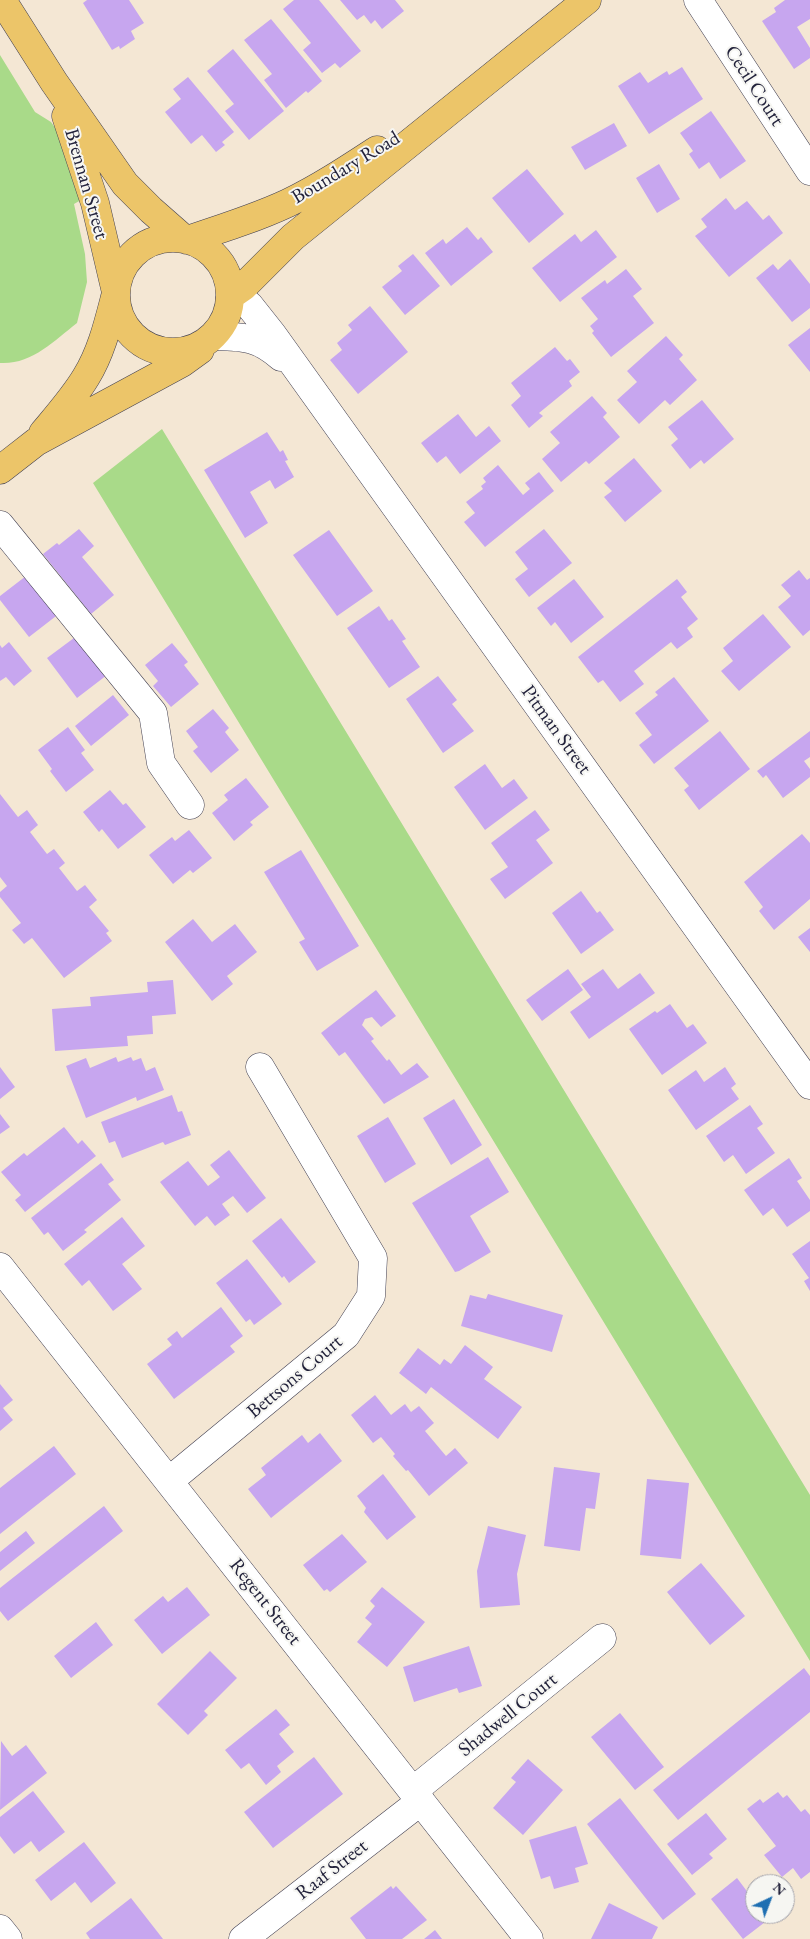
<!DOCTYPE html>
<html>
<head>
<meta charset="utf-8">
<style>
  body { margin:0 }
  #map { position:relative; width:810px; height:1939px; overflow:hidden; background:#f4e7d4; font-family:"EB Garamond",serif }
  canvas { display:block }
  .north { position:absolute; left:745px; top:1874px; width:50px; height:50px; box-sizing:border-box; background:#f6f6f2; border:1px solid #a1a1a9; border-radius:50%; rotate:43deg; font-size:14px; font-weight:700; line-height:20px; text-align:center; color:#22223b }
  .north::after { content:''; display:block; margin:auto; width:18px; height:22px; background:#1f6fb2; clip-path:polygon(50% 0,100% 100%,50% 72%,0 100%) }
</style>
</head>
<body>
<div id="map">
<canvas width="810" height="1939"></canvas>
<div class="north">N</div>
</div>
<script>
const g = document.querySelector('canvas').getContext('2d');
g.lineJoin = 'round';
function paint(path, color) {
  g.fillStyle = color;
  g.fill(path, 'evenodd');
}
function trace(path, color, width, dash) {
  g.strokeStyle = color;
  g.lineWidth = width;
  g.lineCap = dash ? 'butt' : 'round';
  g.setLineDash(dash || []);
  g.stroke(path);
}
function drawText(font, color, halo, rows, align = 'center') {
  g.font = font + ' "EB Garamond",serif';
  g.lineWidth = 4;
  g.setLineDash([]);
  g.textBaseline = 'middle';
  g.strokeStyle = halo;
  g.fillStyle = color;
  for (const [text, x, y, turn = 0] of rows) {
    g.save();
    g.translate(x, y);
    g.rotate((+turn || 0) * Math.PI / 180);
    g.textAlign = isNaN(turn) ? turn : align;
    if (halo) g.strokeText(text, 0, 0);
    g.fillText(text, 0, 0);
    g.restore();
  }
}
paint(new Path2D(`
  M0,55L35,112L51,122L56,129L63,144L81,200L74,204L85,254L87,282L77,323C54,341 31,365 0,363Z
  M162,429L810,1495V1661L93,483Z`), '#a9da89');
paint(new Path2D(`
  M87,0H129L144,23L131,31L135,39L120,49L119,46L112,50L83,3Z
  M294,0H319L361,51L340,68L335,63L322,73L303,50L311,43L283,9Z
  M340,0H395L404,11L382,29L375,20L371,24L364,15L357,20Z
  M785,0H810V19L797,27L810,48V58L794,69L762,21L776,12L774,8Z
  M271,19L322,81L308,93L306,91L286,108L264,80L272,74L244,40Z
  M233,49L284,111L249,140L225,111L234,104L207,71Z
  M682,67L703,99L649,134L618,86L640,72L648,83L667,71L669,75Z
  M188,77L234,132L222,142L225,145L216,152L202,135L191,144L165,112L181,99L173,89Z
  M711,111L746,161L720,179L709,162L699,169L689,154L693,151L680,133Z
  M614,123L627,146L585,170L571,147Z
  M659,164L680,199L657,213L636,178Z
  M527,169L564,214L529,243L492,198Z
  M726,198L735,210L747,201L763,220L769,215L783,233L729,277L695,236L707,227L701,219Z
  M467,227L478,240L481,237L493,252L451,286L425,253L443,239L446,244Z
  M596,230L617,257L560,302L532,268L575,234L581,242Z
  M413,254L440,286L405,315L382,287L402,271L398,266Z
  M790,259L810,284V308L792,322L756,278L773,264L778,270Z
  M626,269L642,289L633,296L654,323L611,357L592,333L594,331L590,326L598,319L581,298L605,280L607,284Z
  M370,306L408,352L358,394L330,360L342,350L337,343L352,330L348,325Z
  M810,328V372L788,345Z
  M666,336L683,355L679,359L697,380L670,405L665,400L639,424L617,400L637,382L627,371Z
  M555,347L567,361L570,359L580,372L569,381L572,386L539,413L543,416L529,428L511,405L521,396L511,383Z
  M592,396L607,413L603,417L620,437L589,464L586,461L561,482L542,459L560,443L550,432Z
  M702,400L734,439L704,464L701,460L690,469L671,445L678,439L668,427Z
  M458,414L476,437L489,426L501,441L460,474L446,456L437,463L421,443Z
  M267,432L280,452L283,450L288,460L285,461L294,477L275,489L270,480L250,492L268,523L245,538L204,470Z
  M634,458L662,491L625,522L604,497L612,491L604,483Z
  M498,465L523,495L530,489L525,483L539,472L554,491L485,547L464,522L475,513L466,502L483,489L481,486L486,482L483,478Z
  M79,529L94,546L82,557L114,595L91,614L43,554L57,543L59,545Z
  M544,529L572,563L529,597L515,579L528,569L515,552Z
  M329,530L373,591L337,616L293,555Z
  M799,570L807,580L810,578V630L803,636L778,607L791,596L781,585Z
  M26,576L60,613L29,637L0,600V596Z
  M574,579L604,617L571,643L555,622L551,626L537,608Z
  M677,579L687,592L681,597L698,619L687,628L693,637L677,649L671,642L634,671L644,684L620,702L603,680L598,683L578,657Z
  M379,606L389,621L392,619L406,639L402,641L420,667L389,688L347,628Z
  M763,614L791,647L739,691L721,671L733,661L723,648Z
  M78,635L107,675L77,698L47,658Z
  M9,642L32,671L14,686L6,677L0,681V645L2,648Z
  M172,643L188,662L184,665L199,684L171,707L153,686L158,681L145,665Z
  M438,676L457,700L452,704L474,731L443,753L406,699Z
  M674,677L709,721L654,764L639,745L652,735L635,713L658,695L655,692Z
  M113,695L129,715L91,746L75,726Z
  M213,709L229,728L225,732L239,750L211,773L193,751L198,747L186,731Z
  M68,727L85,750L81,753L94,770L66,792L50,771L52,769L38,750Z
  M720,731L750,769L699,810L684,790L689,786L674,768Z
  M810,731V757L804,761L810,769V777L783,798L766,775L763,778L757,771Z
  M485,764L502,788L514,779L528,798L485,830L454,787Z
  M246,778L269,807L250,822L253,825L234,841L212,813L228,800L224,795Z
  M110,790L123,805L126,803L146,827L118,849L102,829L99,832L83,812Z
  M0,794L18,817L27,810L38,825L30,832L47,854L54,849L65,863L59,868L77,891L85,885L97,900L89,907L109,931L106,933L112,941L64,978L32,938L24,944L12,930L21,923L0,897V892L7,886L0,877Z
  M535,810L550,830L536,840L553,863L505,899L490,879L508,867L491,843Z
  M189,830L212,858L193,873L190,870L173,884L149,855L172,837L175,841Z
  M802,834L810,843V899L774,930L759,911L763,907L744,882Z
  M301,850L359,946L317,971L299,942L305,939L264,872Z
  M581,891L597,913L600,911L614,930L581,954L552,913Z
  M193,919L212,942L235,924L257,952L227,976L233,984L212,1001L165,942Z
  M810,928V952L798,937Z
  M568,969L583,990L542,1021L526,1000Z
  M603,969L618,989L640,973L655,993L589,1039L570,1012L591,997L581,984Z
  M173,980L176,1014L152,1016L153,1034L127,1036L128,1046L55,1051L52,1009L91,1006L90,997L148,992L147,982Z
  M376,990L396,1016L381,1027L372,1017L365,1019L362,1025L374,1039L371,1041L387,1061L389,1059L401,1075L417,1063L429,1077L384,1104L345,1052L339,1056L321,1033Z
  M670,1004L687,1028L693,1024L707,1043L662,1075L629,1029L655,1011L657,1013Z
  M116,1057L118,1062L131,1057L133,1061L141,1058L146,1071L155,1067L164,1090L137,1101L136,1097L86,1118L66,1066L86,1058L90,1068Z
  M0,1067L15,1087L0,1099Z
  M725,1067L736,1084L731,1088L739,1099L696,1130L668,1090L696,1070L704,1082Z
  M172,1095L178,1112L182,1111L191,1135L165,1145L163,1142L122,1158L115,1141L109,1143L101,1122Z
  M454,1099L482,1145L451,1165L423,1118Z
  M750,1105L763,1124L757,1128L775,1153L746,1174L733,1155L724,1162L706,1136Z
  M0,1114L10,1127L0,1134Z
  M388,1117L416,1164L385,1183L357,1136Z
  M64,1127L78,1144L82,1140L96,1156L25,1212L15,1200L21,1195L1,1172L24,1153L27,1156Z
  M229,1150L266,1198L247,1213L233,1196L222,1204L230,1215L215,1226L207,1216L195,1226L160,1182L188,1161L208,1186L220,1177L210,1165Z
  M488,1157L509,1192L470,1216L491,1252L459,1271L455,1272L412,1203Z
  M789,1158L802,1178L797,1181L810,1200V1211L787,1227L773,1208L763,1216L744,1190Z
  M101,1163L114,1180L108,1184L121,1200L84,1230L87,1232L63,1251L48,1232L44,1235L31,1218Z
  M122,1217L145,1246L122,1264L142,1289L113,1311L89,1280L82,1286L64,1264Z
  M281,1218L316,1262L289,1283L284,1276L282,1278L252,1241Z
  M810,1241V1291L804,1281L809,1278L792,1254Z
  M247,1259L282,1304L254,1325L250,1319L246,1322L216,1283Z
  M488,1294L563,1315L552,1352L461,1326L470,1295L486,1299Z
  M221,1307L243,1336L230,1346L235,1352L174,1399L147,1364L172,1345L167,1339L177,1331L182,1338Z
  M465,1345L493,1367L484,1379L522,1407L498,1439L431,1387L426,1394L399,1373L418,1348L440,1365L444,1359L451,1364Z
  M0,1384L13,1400L3,1408L13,1420L0,1431Z
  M375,1395L391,1415L405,1404L411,1412L419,1406L434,1423L425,1431L446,1456L455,1448L468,1463L429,1496L408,1470L406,1471L393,1456L395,1454L381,1437L373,1443L351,1415Z
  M320,1433L342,1461L271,1518L248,1489L266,1475L261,1468L302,1435L308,1443Z
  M54,1446L76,1474L0,1534V1488Z
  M554,1467L600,1473L595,1509L586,1508L580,1551L544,1546Z
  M383,1474L416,1517L387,1540L364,1512L366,1508L357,1496Z
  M647,1479L689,1483L681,1559L640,1555Z
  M104,1506L123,1531L8,1621L0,1611V1588Z
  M488,1526L526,1535L517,1574L520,1605L480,1608L477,1571Z
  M26,1531L35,1543L0,1571V1552Z
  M342,1534L367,1562L330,1592L327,1589L324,1591L303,1565Z
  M701,1563L745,1616L710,1645L667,1592Z
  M187,1587L210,1615L162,1654L134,1620L163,1596L168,1602Z
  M382,1587L425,1622L387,1667L357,1642L372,1624L365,1618L375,1606L370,1601Z
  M96,1622L113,1645L71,1678L54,1656Z
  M469,1646L482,1686L459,1693L457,1688L414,1702L403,1667Z
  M210,1651L237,1678L204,1711L208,1715L188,1735L157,1704Z
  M804,1668L810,1676V1712L678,1820L653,1790Z
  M276,1709L290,1725L279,1734L294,1752L277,1766L281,1772L266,1785L249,1763L241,1769L225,1750Z
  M620,1713L664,1767L635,1790L591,1737Z
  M1,1741L12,1756L26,1745L47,1773L0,1810Z
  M314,1757L343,1794L273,1848L244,1812Z
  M528,1759L563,1790L523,1835L493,1808L516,1782L511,1778Z
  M33,1791L65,1832L39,1852L31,1841L14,1854L0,1836V1817Z
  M778,1792L783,1798L787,1795L801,1812L805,1809L810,1815V1872L801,1879L793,1868L782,1877L764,1855L776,1846L747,1809L760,1799L763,1803Z
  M620,1798L696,1894L663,1920L587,1824Z
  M706,1813L727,1839L709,1854L713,1858L692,1875L667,1844Z
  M576,1826L588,1864L575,1868L579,1882L554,1889L550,1876L541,1879L529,1840Z
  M84,1842L116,1883L91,1903L75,1882L51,1901L35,1880Z
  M737,1878L755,1902V1914H765L769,1919L743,1939L711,1899Z
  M391,1886L393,1889L396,1886L427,1920L402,1939H366L350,1918Z
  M131,1898L163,1939H90L86,1933Z
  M609,1903L658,1927L652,1939H591Z
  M435,1930L442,1939H424Z`), '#c7a6ef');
const minor = new Path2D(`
  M698,0L810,171
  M230,299L249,305L272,334L810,1085
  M215,336C245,337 258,337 281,357
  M0,525L153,713L161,763L190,805
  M0,1267L529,1939
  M169,1481L346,1335L371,1296L373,1258L260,1067
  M413,1791L602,1638
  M0,1929L8,1939
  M243,1939L421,1801`);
const major = new Path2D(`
  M2,0L54,82L125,184L151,210L184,239
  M66,116L95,203L115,288
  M116 295a57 57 0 1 1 114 0a57 57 0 1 1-114 0Z
  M187,240C221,229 256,218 288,203C319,188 348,169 377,150
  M230,296L243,287L293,237L587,0
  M43,433C58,415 74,397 86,377C101,353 108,324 115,297
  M0,470L36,442L182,363L200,350`);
trace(minor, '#424052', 29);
trace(major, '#424052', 29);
trace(minor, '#fff', 28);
trace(major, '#ecc569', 28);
drawText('20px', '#22223b', '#f6f6f2', [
  ["Cecil Court",754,86,57],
  ["Boundary Road",346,168,-31],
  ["Brennan Street",86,184,74],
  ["Pitman Street",556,730,54],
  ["Bettsons Court",295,1377,-40],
  ["Regent Street",265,1602,52],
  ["Shadwell Court",508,1715,-39],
  ["Raaf Street",332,1870,-38]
]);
</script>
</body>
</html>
